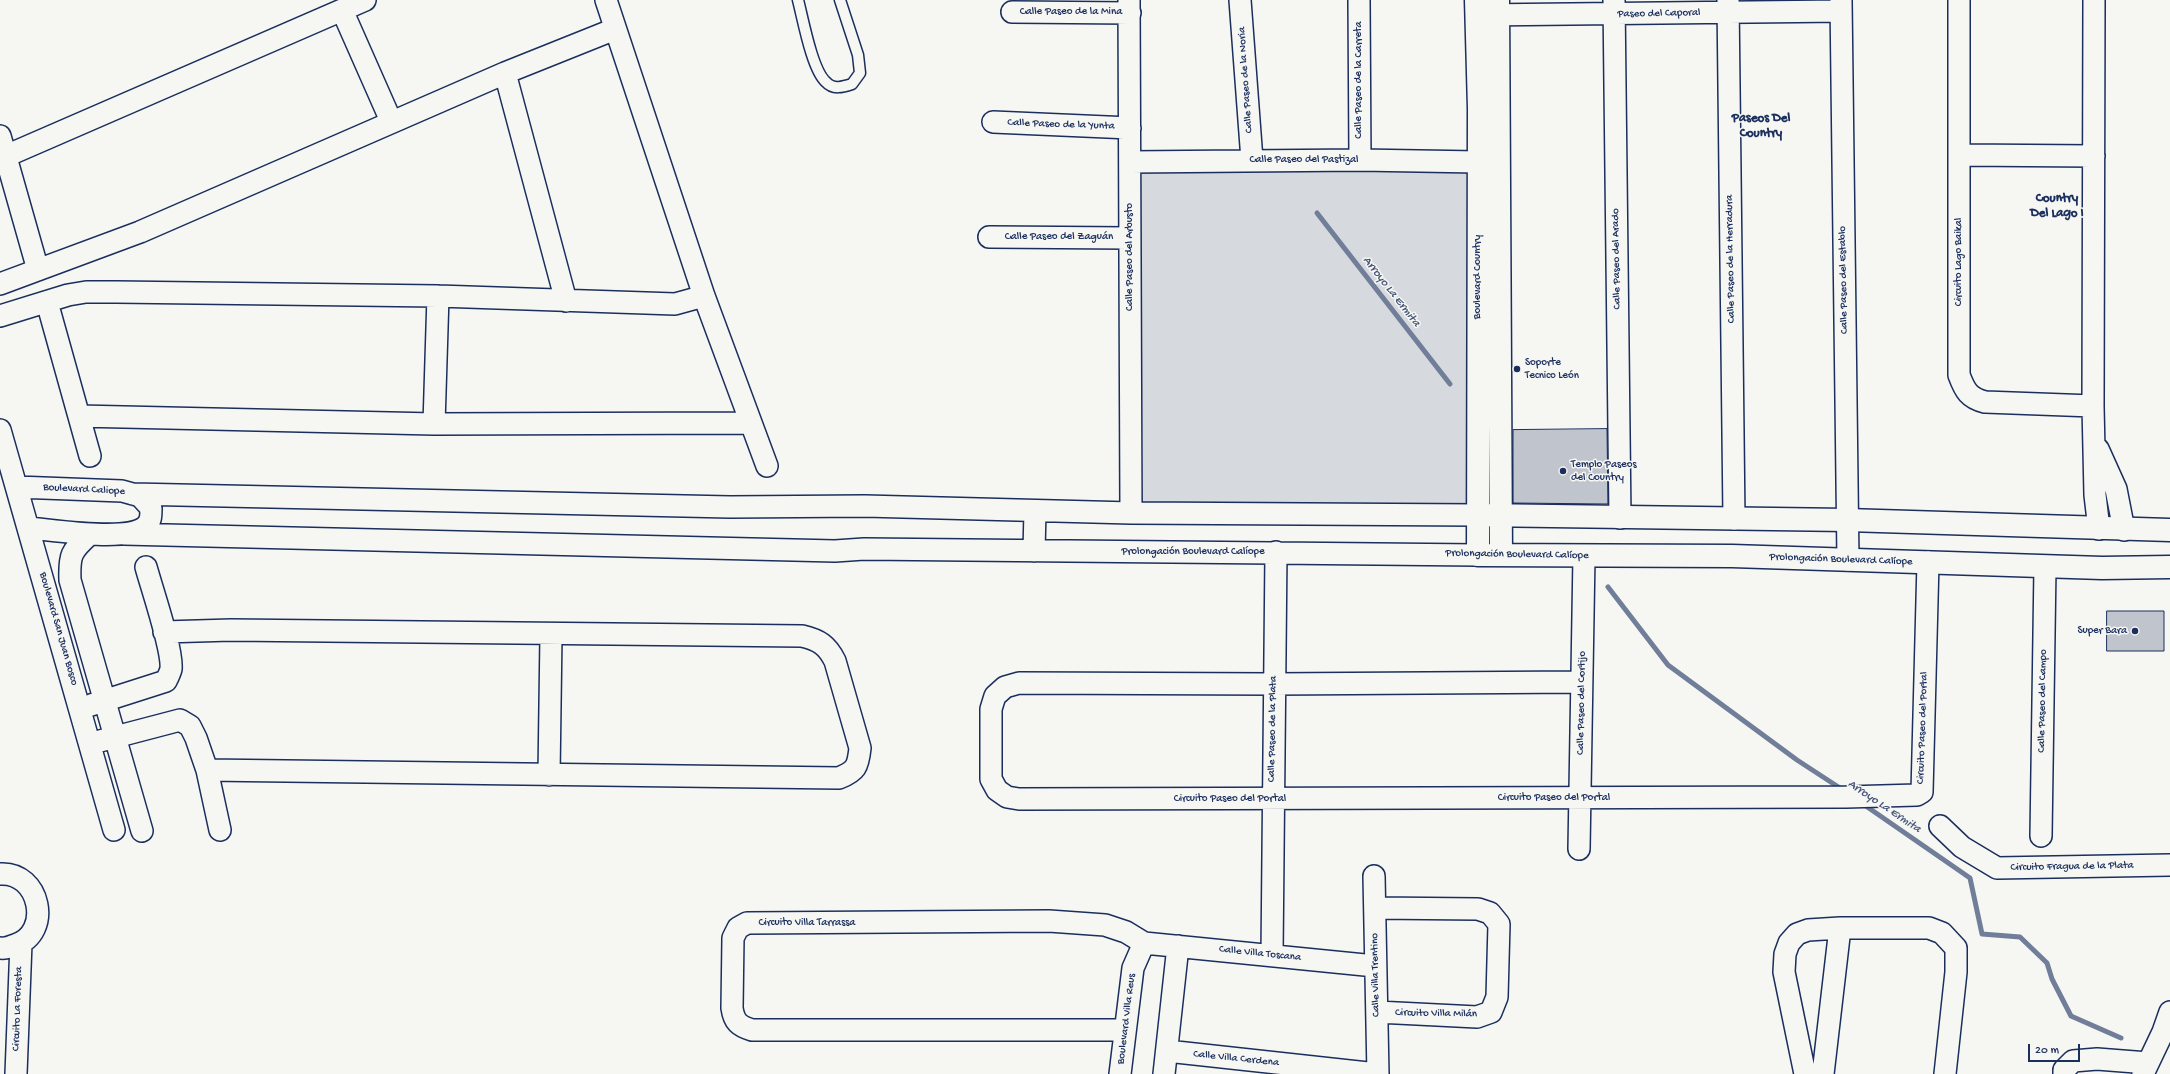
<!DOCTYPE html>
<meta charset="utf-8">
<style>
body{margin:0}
#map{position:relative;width:2170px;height:1074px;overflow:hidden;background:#f6f6f2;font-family:"Gochi Hand",sans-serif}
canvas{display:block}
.scale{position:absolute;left:2028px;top:1044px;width:52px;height:18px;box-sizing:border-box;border:2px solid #1b2f5e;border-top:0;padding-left:5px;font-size:12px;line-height:14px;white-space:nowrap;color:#1b2f5e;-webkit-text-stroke:3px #f6f6f2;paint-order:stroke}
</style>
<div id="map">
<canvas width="2170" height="1074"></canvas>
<div class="scale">20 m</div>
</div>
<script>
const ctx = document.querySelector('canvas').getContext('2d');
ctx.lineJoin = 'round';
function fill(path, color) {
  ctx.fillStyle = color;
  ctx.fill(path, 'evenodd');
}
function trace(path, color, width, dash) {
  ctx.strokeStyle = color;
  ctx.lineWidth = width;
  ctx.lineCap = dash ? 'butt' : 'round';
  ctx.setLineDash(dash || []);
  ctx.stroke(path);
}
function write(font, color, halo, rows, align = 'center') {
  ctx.font = font + ' "Gochi Hand",sans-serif';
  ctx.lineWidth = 3;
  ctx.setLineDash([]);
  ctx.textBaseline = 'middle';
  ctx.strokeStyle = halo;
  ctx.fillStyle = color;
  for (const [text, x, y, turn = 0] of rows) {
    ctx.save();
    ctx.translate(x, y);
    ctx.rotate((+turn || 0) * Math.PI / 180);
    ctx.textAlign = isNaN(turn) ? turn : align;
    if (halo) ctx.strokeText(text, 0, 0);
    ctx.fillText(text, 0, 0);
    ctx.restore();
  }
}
fill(new Path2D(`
 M1473,170L1472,508L1143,506L1140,171Z`), '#d6d9dd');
trace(new Path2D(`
 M1317,213L1450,384
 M1608,587L1668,665L1797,760L1843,790
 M1863,804L1970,878L1982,934L2020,937L2047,963L2052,979L2071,1016L2121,1038`), '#717e99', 5);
const building = new Path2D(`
 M1607,429L1608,504L1513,503V430Z
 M2107,611H2164V651H2107Z`);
fill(building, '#c0c4cd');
trace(building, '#1b2f5e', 1);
const service = new Path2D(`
 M798,0C803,19 812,70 826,82C833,90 843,87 852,84L860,73L858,55L840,0`);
const minor = new Path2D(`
 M606,0L704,296L767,466
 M1129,0L1131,513
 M1240,0L1252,160
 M1359,0L1360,160
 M1614,0L1620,518
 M1728,0L1734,519
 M1841,0L1848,560
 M1959,0V375C1965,391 1969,398 1985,402L2093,406
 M2094,0L2093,406L2095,495L2099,529
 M342,10L391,121
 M1012,12L1130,13
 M1481,15L1841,11
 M505,73L566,301
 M993,122L1130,128
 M0,136L38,270
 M1960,155L2094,156
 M6,156L365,0
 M1130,162L1360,160L1478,162
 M989,237L1129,238
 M0,284L140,232L505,73L615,29
 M47,302L90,456
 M0,316L68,295L86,292H116L438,296L675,304L704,296
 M79,416L434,424L750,423
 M434,424L438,296
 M0,430L114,830
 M2098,449L2116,489L2124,530
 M17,487L122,491L140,496L151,508C151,516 151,522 145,527C126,542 54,530 29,528
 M133,494L730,507L865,506L1131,513L1478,515
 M90,534C71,551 69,555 70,580L142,831
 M124,534L835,551L864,549L1478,555
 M1034,551L1035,511
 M164,632L231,630L802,636C819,640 827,645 835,661L860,748C858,767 856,771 839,778L207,770
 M1581,682L1274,684L1019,683L1005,687L995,696L991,709V779L997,790L1007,797L1019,799L1846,797L1917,795L1922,792L1928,562
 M91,705L166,681C168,677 170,673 171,669C173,650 152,589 146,567
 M100,741L180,720L190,726L196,738L207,770L220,830
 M549,775L551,635
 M1940,826L1962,847L1997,868L2170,865
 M2041,836L2045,567
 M1579,849L1584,556
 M0,874C40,871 53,933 15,945C10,947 5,949 0,948
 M1374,876L1378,1074
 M1375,908L1478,909L1490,913L1499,924L1497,997L1491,1012L1477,1017L1377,1012
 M1272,955L1276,552
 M1125,1030H752C739,1026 734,1022 732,1008L733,938L738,928L747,923L1049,921L1105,925L1126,932L1144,943L1375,966
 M1167,1051L1377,1074
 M16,1074L21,943
 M1120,1074L1133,968L1144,943
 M1164,1074L1178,946
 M1805,1074L1784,972L1785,954L1789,943L1797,934L1808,930L1840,928H1929L1942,933L1956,948V972L1945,1074
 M1823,1074L1840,928
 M2064,1074V1070L2073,1061L2097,1059L2148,1063
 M2143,1074L2163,1032L2170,1012`);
const tertiary = new Path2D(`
 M1476,0L1479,109L1478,555L1732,556L2102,568L2170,567
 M1498,0L1501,555
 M1478,515L1847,520L2170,530`);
trace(service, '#1b2f5e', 13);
trace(minor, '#1b2f5e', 24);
trace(tertiary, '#1b2f5e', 25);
trace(service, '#f6f6f2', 10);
trace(minor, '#f6f6f2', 21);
trace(tertiary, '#f6f6f2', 22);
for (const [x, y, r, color] of [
 [1517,369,4,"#1b2f5e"],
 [1563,471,4,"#1b2f5e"],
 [2135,631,4,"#1b2f5e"]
]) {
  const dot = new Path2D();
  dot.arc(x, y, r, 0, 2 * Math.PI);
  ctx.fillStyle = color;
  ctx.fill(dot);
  trace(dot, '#f6f6f2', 1.5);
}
write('11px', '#1b2f5e', '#f6f6f2', [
 ["Calle Paseo de la Mina",1071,12],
 ["Paseo del Caporal",1659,14,-1],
 ["Calle Paseo de la Noria",1246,80,-94],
 ["Calle Paseo de la Carreta",1359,80,-90],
 ["Calle Paseo de la Yunta",1061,125,2],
 ["Calle Paseo del Pastizal",1304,160],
 ["Calle Paseo del Zaguán",1059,237],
 ["Calle Paseo del Arbusto",1130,257,-90],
 ["Calle Paseo del Arado",1617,259,-91],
 ["Calle Paseo de la Herradura",1731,259,-91],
 ["Circuito Lago Baikal",1959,262,-90],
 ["Boulevard Country",1478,277,-90],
 ["Calle Paseo del Establo",1844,280,-91],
 ["Boulevard Caliope",84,490,3],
 ["Prolongación Boulevard Calíope",1193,552],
 ["Prolongación Boulevard Calíope",1517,555,1],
 ["Prolongación Boulevard Calíope",1841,560,2],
 ["Boulevard San Juan Bosco",58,629,74],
 ["Calle Paseo del Campo",2043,701,-89],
 ["Calle Paseo del Cortijo",1582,703,-89],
 ["Circuito Paseo del Portal",1923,728,-88],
 ["Calle Paseo de la Plata",1273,729,-89],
 ["Circuito Paseo del Portal",1554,798],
 ["Circuito Paseo del Portal",1230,799],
 ["Circuito Fragua de la Plata",2072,867,-1],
 ["Circuito Villa Tarrassa",807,923],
 ["Calle Villa Toscana",1260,954,6],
 ["Calle Villa Trentino",1376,975,-91],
 ["Circuito La Foresta",18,1009,-88],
 ["Circuito Villa Milán",1436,1014,1],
 ["Boulevard Villa Reus",1127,1019,-83],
 ["Calle Villa Cerdena",1236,1059,6]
]);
write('11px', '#1b2f5e', '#f6f6f2', [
 ["Soporte",1525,363],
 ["Tecnico León",1525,376],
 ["Templo Paseos",1571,465],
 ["del Country",1571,478],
 ["Super Bara",2127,631,"right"]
], 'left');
write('italic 12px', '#46567b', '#f6f6f2', [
 ["Arroyo La Ermita",1391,292,52],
 ["Arroyo La Ermita",1884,807,34]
]);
write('bold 13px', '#1b2f5e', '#f6f6f2', [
 ["Paseos Del",1761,119],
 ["Country",1761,134],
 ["Country",2057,199],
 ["Del Lago I",2057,214]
]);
</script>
